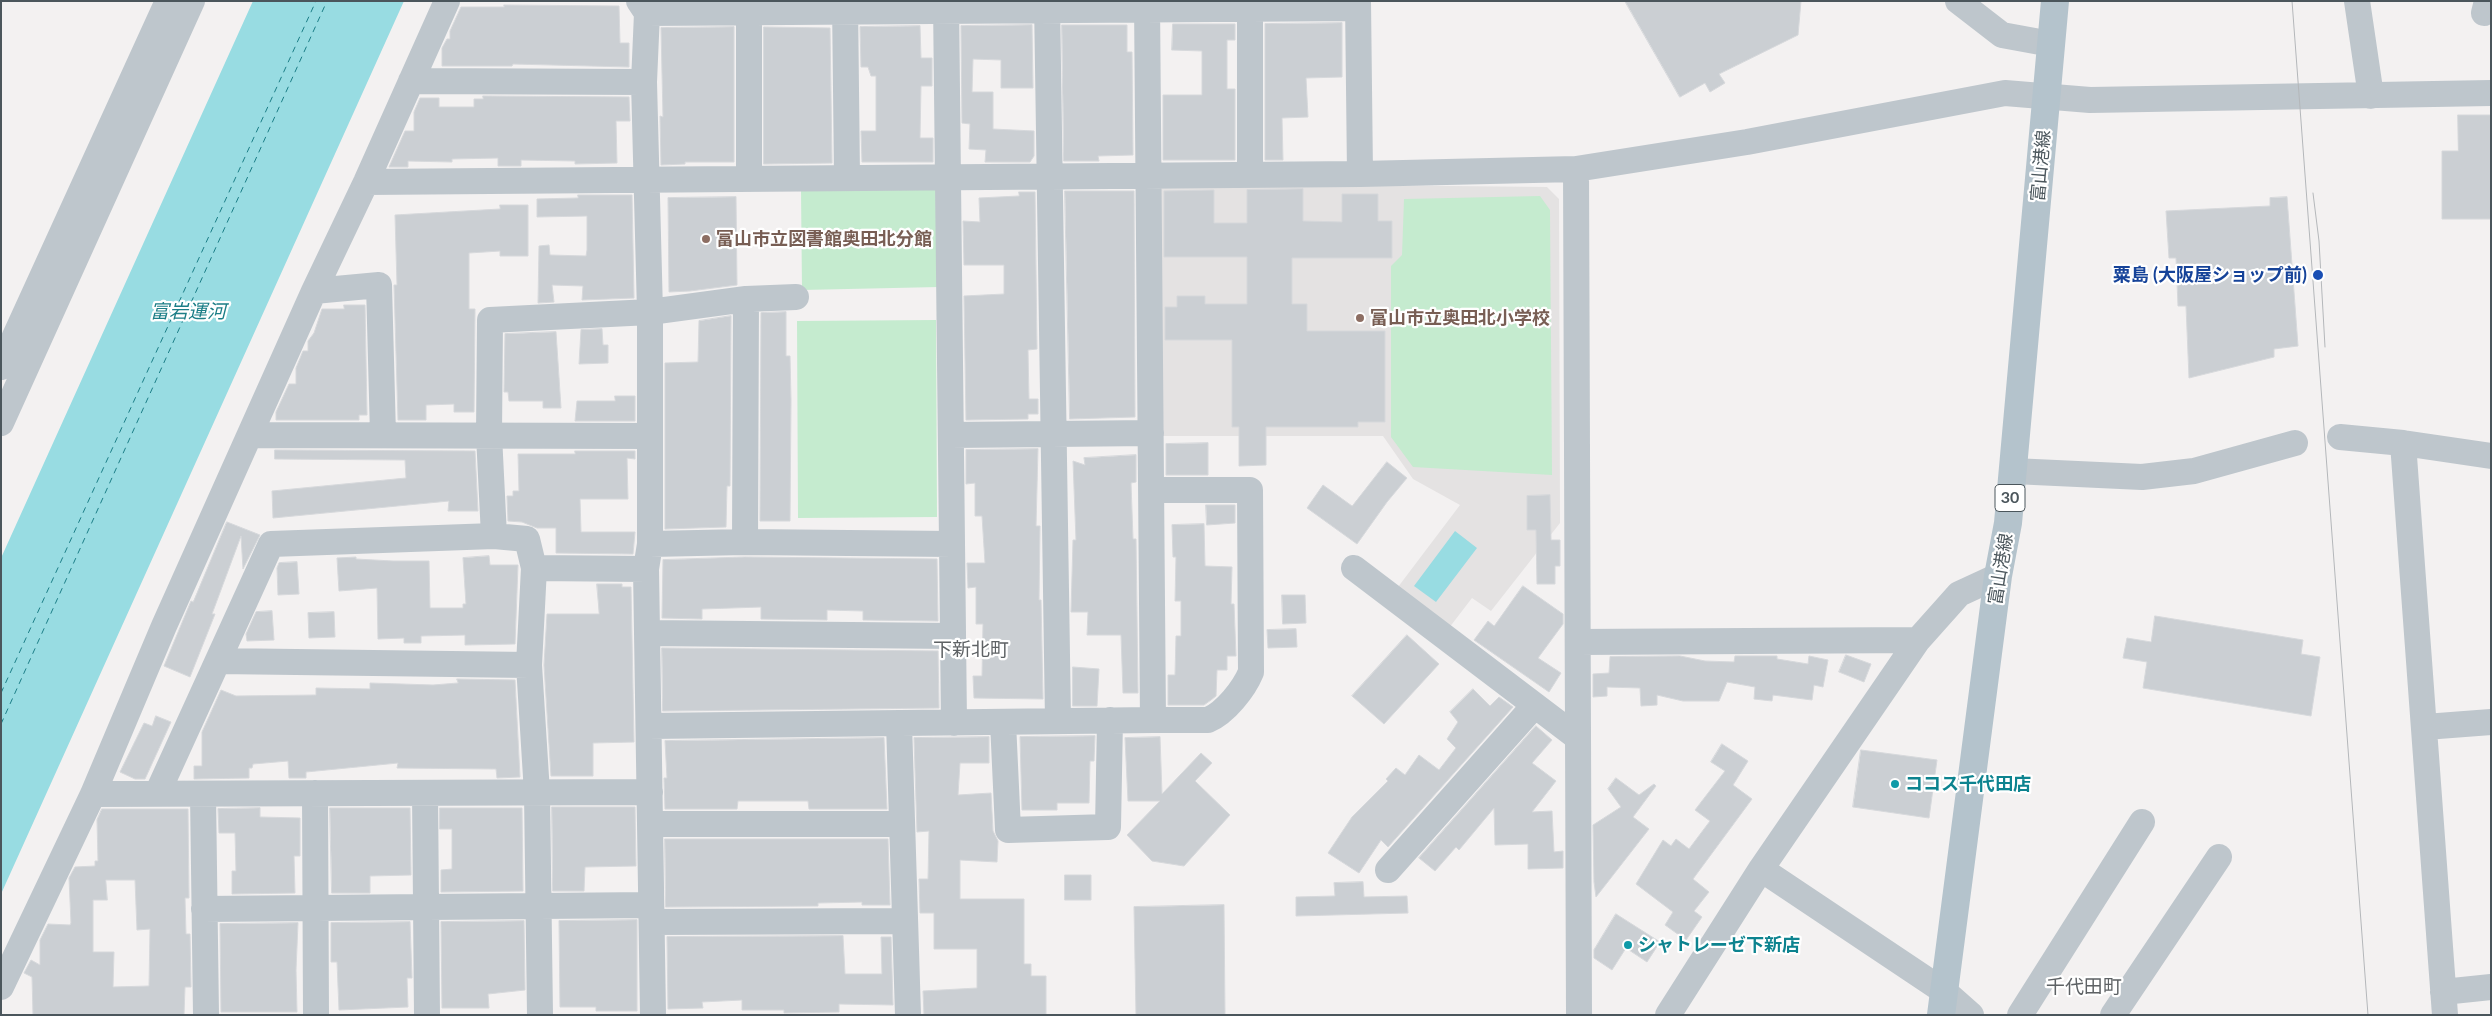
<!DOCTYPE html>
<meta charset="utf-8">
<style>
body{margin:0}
#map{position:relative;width:2492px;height:1016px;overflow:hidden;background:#f3f1f1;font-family:Lato,sans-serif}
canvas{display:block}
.frame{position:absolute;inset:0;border:2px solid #4b565c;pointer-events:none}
</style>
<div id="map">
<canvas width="2492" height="1016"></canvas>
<div class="frame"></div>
</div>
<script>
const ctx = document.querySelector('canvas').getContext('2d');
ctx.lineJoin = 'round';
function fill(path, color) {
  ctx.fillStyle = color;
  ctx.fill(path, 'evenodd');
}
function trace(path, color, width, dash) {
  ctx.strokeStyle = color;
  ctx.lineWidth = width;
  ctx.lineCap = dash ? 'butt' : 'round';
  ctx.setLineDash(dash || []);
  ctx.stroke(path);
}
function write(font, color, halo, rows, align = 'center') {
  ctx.font = font + ' Lato,"Noto Sans JP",sans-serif';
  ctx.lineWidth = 4.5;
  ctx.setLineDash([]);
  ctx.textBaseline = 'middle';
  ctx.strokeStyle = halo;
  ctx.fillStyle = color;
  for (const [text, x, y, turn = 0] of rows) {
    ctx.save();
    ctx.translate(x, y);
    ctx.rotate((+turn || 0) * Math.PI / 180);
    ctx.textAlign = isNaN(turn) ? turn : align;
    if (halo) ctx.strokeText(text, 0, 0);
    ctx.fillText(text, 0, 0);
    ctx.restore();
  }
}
fill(new Path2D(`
 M1167,183L1547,187L1559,199L1560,523L1491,611L1472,598L1449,628L1398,587L1460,505L1413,479L1383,436H1161L1159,189Z`), '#e4e2e2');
fill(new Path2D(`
 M936,186L939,287L802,290L801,190Z
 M1540,196L1550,210L1552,475L1413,467L1391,437V266L1402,255L1404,199Z
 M936,320L937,517L798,518L797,321Z`), '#c5ebcf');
fill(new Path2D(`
 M253,1H404L1,894V558Z
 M1455,531L1477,548L1436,602L1414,586Z`), '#98dce2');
trace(new Path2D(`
 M1,693L316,1
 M1,724L327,1`), '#1c7e87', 1, [6, 5]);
const building = new Path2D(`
 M1625,1H1801L1798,35L1719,74L1725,83L1710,92L1705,83L1680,97Z
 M504,5L619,6L620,43H629V67L513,64L512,66H442V48L447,39H450V31L461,7H504Z
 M1342,23V77L1306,78L1308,117L1282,118L1283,160H1265V24Z
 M1173,24H1235V40H1227V89H1235V160H1163V95H1202V51L1172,50Z
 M1032,25L1033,88H1001V60L973,59L972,92H993V129L1034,131V156L1030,162H985L986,150L969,149L970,124L962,123L961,26Z
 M1062,25H1127V52H1132L1133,155L1098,156L1099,161H1064Z
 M920,26L921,58H932V86H921L920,138H933V162H862L861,131H876V76H871L868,67H861L860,27Z
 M734,27V162H685V164L661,165L660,116L663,117L661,28Z
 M764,27L830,28L832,163L764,164Z
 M483,96L629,97L630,121H616L617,163L575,164V161L521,160V166H498V158L452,159V162L408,161V167H389L405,131H414V112L420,98H439V107H474V99H483Z
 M2458,115H2491V219H2442V151H2458Z
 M1303,189V221L1342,222V194H1378V221H1392V258H1292V304H1307V331H1385V422H1358V427H1266V465L1239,466V427H1232V340H1165V307H1177V296H1205V304H1247V257H1164V191L1214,190V223H1247V190Z
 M1065,191H1134L1135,417L1070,419Z
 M1019,192H1035L1037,349L1028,350L1029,399H1038V414H1028V419L966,420L964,296L1004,294V265H964L963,221L980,222L979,198L1019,196Z
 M578,195H632L634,298L582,300L583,286L552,285L554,302L538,303L539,246L549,245L550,255L586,256L587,250V216L537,217V199L578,198Z
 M736,197L737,285L690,291L669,292L668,198Z
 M2287,197L2298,346L2274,349V357L2189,378L2186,306H2178L2176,258H2169L2166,211L2270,206V198Z
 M500,205H528V256H500V251L469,253V309H475L474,412H454V404L426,405V420H398L394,285H397L395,215L500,209Z
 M344,305H365L367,415H359V420H276V412L289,384H296V368L303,351H308V341L314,333L322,309H344Z
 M786,312V356H790L791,400L790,521H760L761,313Z
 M731,316L730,486H727L726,527L665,529V363L698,362L699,321Z
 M602,329L603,345H608V363L579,364L581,330Z
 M556,332L561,408H543V401H509L508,392H504L505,334Z
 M615,396H635V421H575L577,401H615Z
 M1208,443V475H1166V444Z
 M1038,449L1036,526H1040L1039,600H1041L1043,699L974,698L973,676H982L983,624H976V587L968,588L967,563H985L982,516H975V483L966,484V450Z
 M275,450L475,451L478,511H448L449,501L273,518L272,491L406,478L405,460L275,459Z
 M575,451H635V459L627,458L628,499H580L581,532H635L633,554L556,553V528H537L522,522L508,521L507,496H513V491H519L518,454H575Z
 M1136,455V482L1131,483L1133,539H1136L1138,693H1123L1121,635H1087L1088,612H1071L1073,540H1076L1073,461L1085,465L1084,458Z
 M1387,462L1407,478L1387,502L1357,544L1307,508L1323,485L1352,506Z
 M1550,495L1551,540H1560V566H1555V584H1537L1536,530H1527V496Z
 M1206,505H1235V523L1207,525Z
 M227,522L260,535L243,569L241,536L212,614H215L190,677L164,666L191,601L193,602Z
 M1204,524L1205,566L1232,567L1231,604H1234L1236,656H1227V670H1217L1216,696L1211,700L1204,705H1168V675H1175L1176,636H1181V601H1175L1176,557H1173L1172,525Z
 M489,556L490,565H518L515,644L465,645V635L421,636V643H404V638L378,639L377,588L339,591L337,558L356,557V559L393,561H429L430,608H463V604H466L463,558Z
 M745,557L937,559L938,621L863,620V611L827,610V620L761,619V607L702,609V619L662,618L663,560Z
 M297,562L299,594L278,595L277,568L279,563Z
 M597,584H622V587H631L634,742L593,743V776H551L544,665L547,614H599Z
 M1523,586L1563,614V624L1538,658L1561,673L1549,692L1474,640L1488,621L1494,626Z
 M1282,595H1305L1306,623L1283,624Z
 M272,611L274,640L247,641L246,634L256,612Z
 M334,612L335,637L309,638L308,613Z
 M2155,616L2303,640L2301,654L2320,657L2311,716L2143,688L2147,662L2123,658L2127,638L2151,642Z
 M1296,629L1297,647L1268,648L1267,630Z
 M1407,635L1439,664L1384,724L1352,696Z
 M662,648L938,651L939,708L663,711Z
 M1846,655L1871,664L1864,682L1839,672Z
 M1680,656L1705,661L1734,662L1735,656H1777V659L1808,664L1809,656L1828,660L1823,687L1814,685L1812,700L1773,695L1772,701L1754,699L1755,687L1727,682L1719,701H1683L1657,695V705L1641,706L1640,688L1607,687V696L1593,697V674L1609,673L1610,657Z
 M1073,667L1099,669L1097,706H1073Z
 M457,679L515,680L520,777L497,778L496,769L397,768L398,763L306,772V778H289L288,761L253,764L252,768H249V778L194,779V766H202V732L221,690L236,696L316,695V688L370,689V683L433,685L458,683Z
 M1473,689L1490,706L1499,697L1513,707L1388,847L1381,840L1359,873L1328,853L1352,817L1388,781L1386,779L1396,768L1405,775L1419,755L1439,770L1456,748L1447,739L1458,722L1450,712Z
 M156,716L171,722L145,779H135L120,772L144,723L152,726Z
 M1536,726L1552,740L1532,763L1556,781L1532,812L1552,811L1554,852L1563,851V868L1528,869V844L1495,845L1494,808L1459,850L1456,847L1435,871L1419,858Z
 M1095,736L1094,761H1090L1089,803H1057V810H1022L1020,737Z
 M989,737V763H960L958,795L991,793L993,831L998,841L997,862L960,860V899H1024V964H1031V976H1046V1015H924L923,991L977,988V949H934V913H920L919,879H928L929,831L917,832L914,738Z
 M1160,737L1162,794L1201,753L1212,763L1195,781L1230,815L1184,866L1152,861L1127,835L1160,801H1128L1125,738Z
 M884,738L887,809H809L808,801H738L737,809H665L664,778H667L665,741Z
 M1722,744L1748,761L1733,785L1752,799L1693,879L1709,892L1694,911L1702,917L1686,940L1665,925L1673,912L1636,884L1663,840L1671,846L1676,839L1689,849L1710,821L1695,810L1725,771L1711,762Z
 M1861,750L1937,760L1929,818L1853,807Z
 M1616,778L1639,795L1654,784L1656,786L1633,817L1649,829L1596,897L1594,882L1593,825L1621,807L1608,789Z
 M552,807H635L636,866L585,867L584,891H553Z
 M260,808V817L300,818V856H294L295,893L232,894V871H236L235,833H219L218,809Z
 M330,808H410L411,875L370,876V893H332Z
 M440,808H522L523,891L441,892V870L452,869V829H440Z
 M102,809H188L189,898H185L186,934H190L191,987H185L184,1015H33L32,977L24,973L31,960L40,965V940L48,924L70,925L71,923L69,878L75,867L95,866V861H98L97,820ZM106,880H135L137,930L150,929L149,986L113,987L114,952H93V900H107Z
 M665,839H888L890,905H862V902L818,903V906L666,907Z
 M1065,875H1091V900H1065Z
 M1363,882L1364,897L1407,896L1408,913L1296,916V897L1335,896L1334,883Z
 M1224,905L1225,1015H1136L1134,907Z
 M1616,914L1660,942L1647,962L1626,948L1612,970L1594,958V950Z
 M637,920V1011H596V1007H560L559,921Z
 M524,921L525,990L488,994L489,1008H442L441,922Z
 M410,922L412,978H407L408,1007L339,1010L337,962H331V923Z
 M298,923L296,970L297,1012H221L220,924Z
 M843,936L845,974H882L881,937H891L893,1005L839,1004V1012L784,1013V1010H742V1000L702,1002L703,1008L668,1009L667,937Z`);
fill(building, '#cbcfd3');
trace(building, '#d6d8db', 1);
trace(new Path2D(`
 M639,1L647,13L644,82L650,312V544L646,569L653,1015
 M845,1L847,177
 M946,1L954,723
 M1047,1L1058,721
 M1250,1V175
 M1358,1L1360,174
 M1958,1L2002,35L2051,44
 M2357,1L2371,96
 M647,13L1358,8
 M2484,13L2487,1
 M411,81L644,82
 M1576,169L1579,1015
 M749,179V12
 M366,182L1360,174L1576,169L1747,142L2005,93L2090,100L2491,93
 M314,291L379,285L383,435
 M1,367L168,1
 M1,423L192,1
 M250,435L650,436
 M951,435L1151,433
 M2340,437L2403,443
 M2013,471L2142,477L2194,471L2295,443
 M1152,490H1250L1251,672C1244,689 1225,713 1208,720H1153
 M494,536L489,435L490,320L650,312L746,299L796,297
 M745,542L746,299
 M650,544L745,542L952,544
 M534,568L646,569
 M1354,568L1578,738
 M647,633L953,636
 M1578,642L1918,640
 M218,661L529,665
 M1003,722L1008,830L1108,827L1110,720
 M899,723L908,1015
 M649,726L1153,720L1147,1
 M2425,727L2491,722
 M315,793L316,1015
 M425,793L427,1015
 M93,794L650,792
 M157,794L271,544L494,536L527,539L534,568L529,665L537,793L540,1015
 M203,794L206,1015
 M650,824H902
 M1761,869L1945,992L1971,1015
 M1388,870L1534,706
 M204,909L651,905
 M652,922L905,921
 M1,987L93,794L164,626L314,291L366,182L447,1
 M2443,992L2491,987
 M1668,1015L1761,869L1918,640L1959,594L1998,576
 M2020,1015L2142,822
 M2113,1015L2219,857
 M2445,1015L2403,443L2491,456`), '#bec6cc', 26);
trace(new Path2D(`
 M1941,1015L1998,576L2008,523L2055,1`), '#b4c3cc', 28);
trace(new Path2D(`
 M2292,1L2368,1015
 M2313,193L2319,241L2325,347`), '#b4b7ba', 1);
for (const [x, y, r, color] of [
 [706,239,5,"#8d6e63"],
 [2318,275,6,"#1a4fb4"],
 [1360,318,5,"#8d6e63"],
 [1895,784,5,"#0f9aa8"],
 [1628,945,5,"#0f9aa8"]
]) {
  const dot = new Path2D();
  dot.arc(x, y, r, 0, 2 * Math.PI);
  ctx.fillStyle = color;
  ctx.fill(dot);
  trace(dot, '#fff', 2);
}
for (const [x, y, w] of [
 [2010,498,30]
]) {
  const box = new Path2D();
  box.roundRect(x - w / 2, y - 13.5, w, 27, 4);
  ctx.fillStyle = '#fff';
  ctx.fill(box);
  trace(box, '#4b565c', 1);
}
write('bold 16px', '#4b565c', null, [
 ["30",2010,498]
]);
write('18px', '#4b565c', '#fff', [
 ["富山港線",2041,166,-85],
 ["富山港線",2001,569,-81]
]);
write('bold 18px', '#785e54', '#fff', [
 ["富山市立図書館奥田北分館",716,239],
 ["富山市立奥田北小学校",1370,318]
], 'left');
write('bold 18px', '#164399', '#fff', [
 ["粟島 (大阪屋ショップ前)",2307,275]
], 'right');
write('bold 18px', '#0d838f', '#fff', [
 ["ココス千代田店",1905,784],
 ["シャトレーゼ下新店",1638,945]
], 'left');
write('italic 19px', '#1c7e87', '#fff', [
 ["富岩運河",188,312]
]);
write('19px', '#5e6265', '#fff', [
 ["下新北町",971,650],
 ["千代田町",2084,987]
]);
</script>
